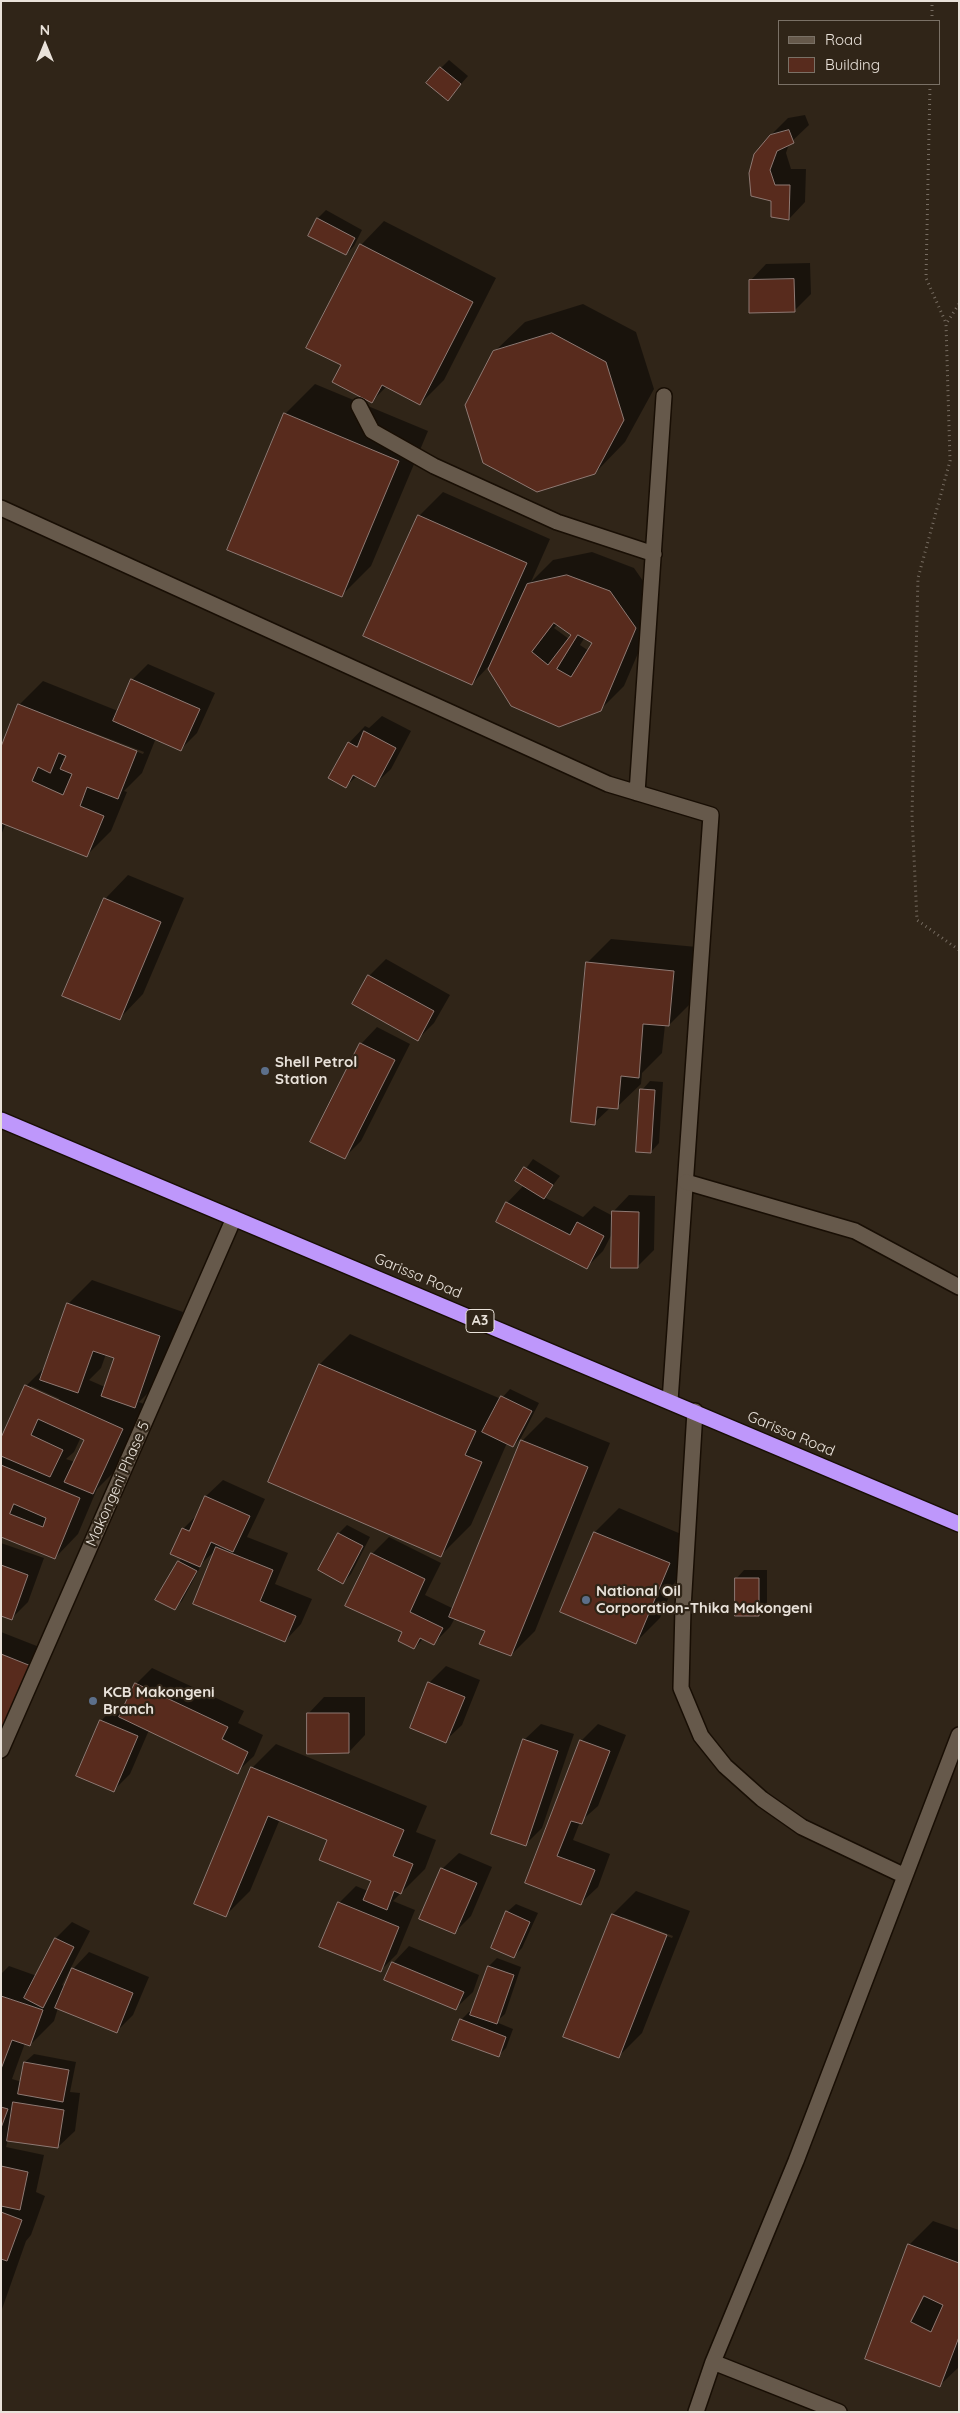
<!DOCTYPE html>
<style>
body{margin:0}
#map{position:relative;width:960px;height:2413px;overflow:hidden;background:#302518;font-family:Quicksand,sans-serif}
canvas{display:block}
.frame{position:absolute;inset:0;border:2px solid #e9e2da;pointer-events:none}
.legend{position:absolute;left:778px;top:20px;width:162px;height:65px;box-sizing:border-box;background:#302518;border:1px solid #7a7166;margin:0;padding:6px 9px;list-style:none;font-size:15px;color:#e9e2da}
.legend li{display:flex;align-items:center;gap:10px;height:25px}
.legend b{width:25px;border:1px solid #7a7166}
.north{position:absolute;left:20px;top:20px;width:50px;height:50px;-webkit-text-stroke:4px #302518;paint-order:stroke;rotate:0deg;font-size:14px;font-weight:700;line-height:20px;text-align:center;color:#e9e2da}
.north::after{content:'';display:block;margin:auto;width:18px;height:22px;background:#e9e2da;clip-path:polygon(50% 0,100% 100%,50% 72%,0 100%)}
</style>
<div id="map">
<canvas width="960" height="2413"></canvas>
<div class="frame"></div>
<ul class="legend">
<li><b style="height:6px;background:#66594b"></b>Road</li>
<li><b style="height:14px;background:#582b1d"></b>Building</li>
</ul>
<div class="north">N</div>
</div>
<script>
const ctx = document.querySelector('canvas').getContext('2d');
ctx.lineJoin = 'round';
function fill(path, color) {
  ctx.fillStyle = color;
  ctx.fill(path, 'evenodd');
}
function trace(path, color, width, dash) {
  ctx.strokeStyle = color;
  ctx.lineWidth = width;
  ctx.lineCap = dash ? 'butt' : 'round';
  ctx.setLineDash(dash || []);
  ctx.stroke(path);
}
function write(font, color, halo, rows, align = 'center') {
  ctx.font = font + ' Quicksand,sans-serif';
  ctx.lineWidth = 4.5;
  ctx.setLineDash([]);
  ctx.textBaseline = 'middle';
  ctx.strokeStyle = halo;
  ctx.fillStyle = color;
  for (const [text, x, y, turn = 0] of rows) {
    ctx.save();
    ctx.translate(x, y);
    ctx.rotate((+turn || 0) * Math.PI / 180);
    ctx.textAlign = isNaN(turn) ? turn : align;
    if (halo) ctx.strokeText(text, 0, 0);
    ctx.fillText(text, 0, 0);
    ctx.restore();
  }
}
fill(new Path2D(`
 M449,60L468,76L448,99L441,68Z
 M805,115L809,125L789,144L786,153L791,169H806L805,202L789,219L772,216L773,200L752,195L771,135L788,118Z
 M326,210L362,230L354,246L346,254L310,235L318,218Z
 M384,221L496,278L444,380L420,404L387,386L372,401L343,365L361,245Z
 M810,263L811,294L794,311L750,281L766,264Z
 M583,304L636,332L654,389L625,442L595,473L494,352L525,322Z
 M315,384L428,431L371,566L341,596L285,414Z
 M443,492L550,539L531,582L553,560L592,552L634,568L659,604L624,686L600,710L511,705L488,667L472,684L419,516ZM558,624L572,635L569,639L554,628ZM585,637L594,643L589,651L580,645Z
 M148,664L215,693L197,733L181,749L156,738L142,773L124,791L127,792L111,831L87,855L6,823L1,835V750L19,705L43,681L118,711L132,680ZM89,731L144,752L143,754L89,733ZM68,753L65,761L62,760Z
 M382,716L411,731L391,769L374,785L357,776L346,786L349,743L365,726L369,728Z
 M128,875L184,898L143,994L120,1018L105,899Z
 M611,939L697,947L693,1001L669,1025H665L662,1053L642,1073L641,1084L617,1107H611L594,1123L587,963Z
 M386,959L450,995L434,1023L418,1039L369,976Z
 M377,1027L410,1044L361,1141L345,1157L361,1044Z
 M650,1081L663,1082L659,1143L651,1152L642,1090Z
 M533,1159L560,1176L544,1197L583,1217L594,1206L613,1216V1212L629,1195L655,1196L654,1250L637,1267L613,1232L603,1251L587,1267L507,1203L524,1185L517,1181Z
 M92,1280L183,1312L158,1383L139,1402L146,1405L117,1469L97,1489L78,1534L55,1558L1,1535V1441L26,1386L46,1366L68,1304ZM106,1354L115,1358L105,1387L89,1380L101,1368ZM31,1386L60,1399L58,1401L30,1389ZM81,1437L85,1439L75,1462L66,1459L74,1452Z
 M350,1334L501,1399L510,1389L539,1403L521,1438L513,1446L507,1443L471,1525L441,1555L269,1481L320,1364Z
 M546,1417L610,1443L535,1631L511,1655L486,1630L455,1618L450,1627L434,1643L423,1639L414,1648L403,1632L372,1554L389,1537L441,1563L425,1595L454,1609L522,1441Z
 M223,1480L265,1499L247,1537L288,1553L275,1584L312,1599L301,1624L285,1641L217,1549L203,1562L182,1601L174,1609L179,1562L182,1558L183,1529L199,1513L206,1496Z
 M619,1508L693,1539L660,1618L636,1642L562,1611L595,1532Z
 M347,1525L370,1537L351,1574L343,1583L319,1570L339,1533Z
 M1,1543L44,1558L28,1602L12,1618L1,1615Z
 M744,1570H767V1607L759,1615L736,1579Z
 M1,1632L47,1650L1,1738Z
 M446,1666L480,1680L462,1725L445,1741L429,1683Z
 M152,1668L244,1711L238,1723L263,1735L254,1756L237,1772L149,1730L130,1774L114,1790L101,1721L117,1704L125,1708L136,1684Z
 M324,1697H365V1735L349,1752L308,1714Z
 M541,1724L574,1734L542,1828L526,1844L524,1740Z
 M598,1724L626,1735L598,1806L580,1822L573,1840L610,1854L598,1887L581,1903L527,1883L581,1741Z
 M276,1744L427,1806L416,1832L436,1840L425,1869L393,1901L415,1910L397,1954L380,1971L339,1903L356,1886L368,1891L373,1881L329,1840L280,1819L250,1891L226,1915L252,1768Z
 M459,1853L492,1867L471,1916L454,1933L442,1869Z
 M636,1891L690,1911L642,2033L618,2057L613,1914ZM623,1917L673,1936L672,1938L623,1920Z
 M516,1904L538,1913L522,1948L514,1956L507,1912Z
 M72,1922L90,1931L62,1985L66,1987L73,1969L89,1952L149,1977L133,2015L116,2032L58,2008L54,2021L30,2045L25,2043L12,2079L22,2082L25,2062L34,2054L76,2062L70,2092L80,2093L75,2131L58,2147L8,2140L6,2147L44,2155L36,2192L45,2196L31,2235L26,2241L1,2312V1974L9,1966L37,1976L56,1938Z
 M409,1946L479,1975L473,1992L456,2008L393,1963Z
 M497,1958L521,1967L505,2014L496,2022L513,2029L506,2048L498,2056L461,2020L469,2012L472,2013L489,1966Z
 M933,2221L959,2230V2367L940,2385L867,2359L909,2245Z`), '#0007');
const building = new Path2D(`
 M440,67L461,84L448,101L426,83Z
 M789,130L794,143L777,151L770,170L775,185H790L789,220L771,217V201L751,196L749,173L754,154L770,135Z
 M317,218L355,238L346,255L308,236Z
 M360,244L473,302L420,405L382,385L372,403L332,382L341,365L306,348Z
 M794,279L795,312L749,313V280Z
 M552,333L606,362L624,420L595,474L537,492L483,463L465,405L493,351Z
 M284,413L399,461L342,597L227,550Z
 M418,515L527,563L472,685L363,636Z
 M567,575L610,591L636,628L601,711L559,727L511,706L488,669L527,584ZM554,623L571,635L548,665L532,652ZM578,635L592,643L571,677L557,669Z
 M131,679L200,709L181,751L113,721Z
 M18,704L137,751L118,799L87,787L80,806L104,816L87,857L1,823V747ZM59,753L66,756L60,769L72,774L63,795L32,781L38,767L50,773Z
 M364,731L396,748L375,787L353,775L346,788L328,778L348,742L357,747Z
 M104,898L161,922L120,1020L62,996Z
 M586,962L674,971L669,1026L643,1024L639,1078L621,1076L618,1109L597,1107L595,1125L571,1122Z
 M368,975L434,1011L418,1041L352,1004Z
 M360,1043L395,1060L345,1159L310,1142Z
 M640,1089L655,1090L651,1153L636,1152Z
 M524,1167L553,1185L544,1199L515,1181Z
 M506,1202L570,1235L577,1222L604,1236L587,1269L496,1222Z
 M612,1211L639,1212L638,1268H611Z
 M67,1303L160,1336L135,1408L101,1396L114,1358L93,1351L78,1393L40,1380Z
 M319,1364L476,1431L465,1455L482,1462L441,1557L268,1482Z
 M25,1385L123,1429L93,1494L64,1482L84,1440L38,1419L31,1435L63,1450L50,1477L1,1456V1438Z
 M501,1396L532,1411L513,1447L482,1432Z
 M521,1440L588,1467L511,1656L479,1644L485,1631L449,1617Z
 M1,1465L80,1498L55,1559L1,1537ZM14,1504L46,1518L43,1527L10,1514Z
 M205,1496L250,1516L233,1552L211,1542L200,1567L170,1554L182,1528L189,1531Z
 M594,1532L670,1563L636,1644L560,1612Z
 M338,1533L363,1546L343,1584L318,1570Z
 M216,1547L273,1570L260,1601L296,1616L285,1642L193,1604Z
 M371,1553L425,1579L410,1612L443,1628L434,1645L420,1638L414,1649L398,1641L402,1632L345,1606Z
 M178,1561L197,1571L175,1610L155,1600Z
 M1,1565L28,1575L12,1620L1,1616Z
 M735,1578H759V1616H735Z
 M1,1654L31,1666L6,1729L1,1727Z
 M428,1682L465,1697L446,1743L410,1728Z
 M135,1683L228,1727L222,1739L248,1752L238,1774L119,1717Z
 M307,1713H349V1753L307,1754Z
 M100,1720L138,1736L114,1792L76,1776Z
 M523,1739L558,1751L526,1846L491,1834Z
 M580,1740L610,1751L582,1824L571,1821L557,1856L595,1870L581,1905L525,1883Z
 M251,1767L404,1830L393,1856L413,1864L401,1894L394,1891L387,1910L363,1900L371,1881L319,1860L327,1840L268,1816L226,1917L194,1904Z
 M441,1868L477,1883L455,1934L419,1919Z
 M338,1902L399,1927L381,1972L319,1947Z
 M506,1911L530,1922L514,1958L491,1948Z
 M612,1914L667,1935L619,2058L563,2037Z
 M55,1938L74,1947L43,2008L24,1998Z
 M392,1962L464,1992L456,2010L384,1980Z
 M488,1966L514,1975L497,2024L470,2015Z
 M72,1968L133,1993L117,2033L55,2008Z
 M1,1996L43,2010L30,2046L12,2040L1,2069Z
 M460,2019L506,2037L499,2057L452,2040Z
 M24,2062L69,2070L63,2102L18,2094Z
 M13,2102L64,2110L58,2148L7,2141Z
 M1,2107L8,2109L1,2128Z
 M1,2166L28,2172L20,2210L1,2206Z
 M1,2212L22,2220L7,2261L1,2259Z
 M908,2244L959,2263V2337L940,2387L865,2359ZM924,2296L943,2305L931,2332L911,2322Z`);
fill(building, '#582b1d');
trace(building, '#8e7973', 1);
const lane = new Path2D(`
 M359,406L372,431L434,466L557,522L654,554
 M1,508L608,784L711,815L670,1401
 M637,793L664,396`);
const street = new Path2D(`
 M686,1182L855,1231L959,1287
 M695,1411L683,1608L681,1688L701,1736L725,1766L762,1799L802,1827L905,1876
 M1,1750L234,1218
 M713,2362L839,2412
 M696,2412L713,2362L796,2161L959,1735`);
const highway = new Path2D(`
 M1,1120L959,1524`);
trace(lane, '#180e04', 18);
trace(street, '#180e04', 18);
trace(highway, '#180e04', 18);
trace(new Path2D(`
 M932,21V1
 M930,84L926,278L946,323
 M959,304L946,324L950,461L918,578L912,815L917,920L959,950`), '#766c61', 3, [1, 4]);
trace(lane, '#66594b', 15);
trace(street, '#66594b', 15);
trace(highway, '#be97fb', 15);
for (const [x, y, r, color] of [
 [265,1071,5,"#5c6f8a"],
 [586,1600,5,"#5c6f8a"],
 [93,1701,5,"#5c6f8a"]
]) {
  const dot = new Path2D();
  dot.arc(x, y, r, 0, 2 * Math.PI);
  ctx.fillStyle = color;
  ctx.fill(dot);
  trace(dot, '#302518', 2);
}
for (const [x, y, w] of [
 [480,1321,28]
]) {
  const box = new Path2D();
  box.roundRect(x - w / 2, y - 11.5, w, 23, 4);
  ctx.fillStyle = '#302518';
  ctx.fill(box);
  trace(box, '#e9e2da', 1);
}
write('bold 14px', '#e9e2da', null, [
 ["A3",480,1321]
]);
write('bold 15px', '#e9e2da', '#302518', [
 ["Shell Petrol",275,1062],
 ["Station",275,1079],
 ["National Oil",596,1591],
 ["Corporation-Thika Makongeni",596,1608],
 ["KCB Makongeni",103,1692],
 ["Branch",103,1709]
], 'left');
write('15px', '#e9e2da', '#302518', [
 ["Garissa Road",418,1276,23],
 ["Garissa Road",791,1434,23],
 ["Makongeni Phase 5",118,1484,-66]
]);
</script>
